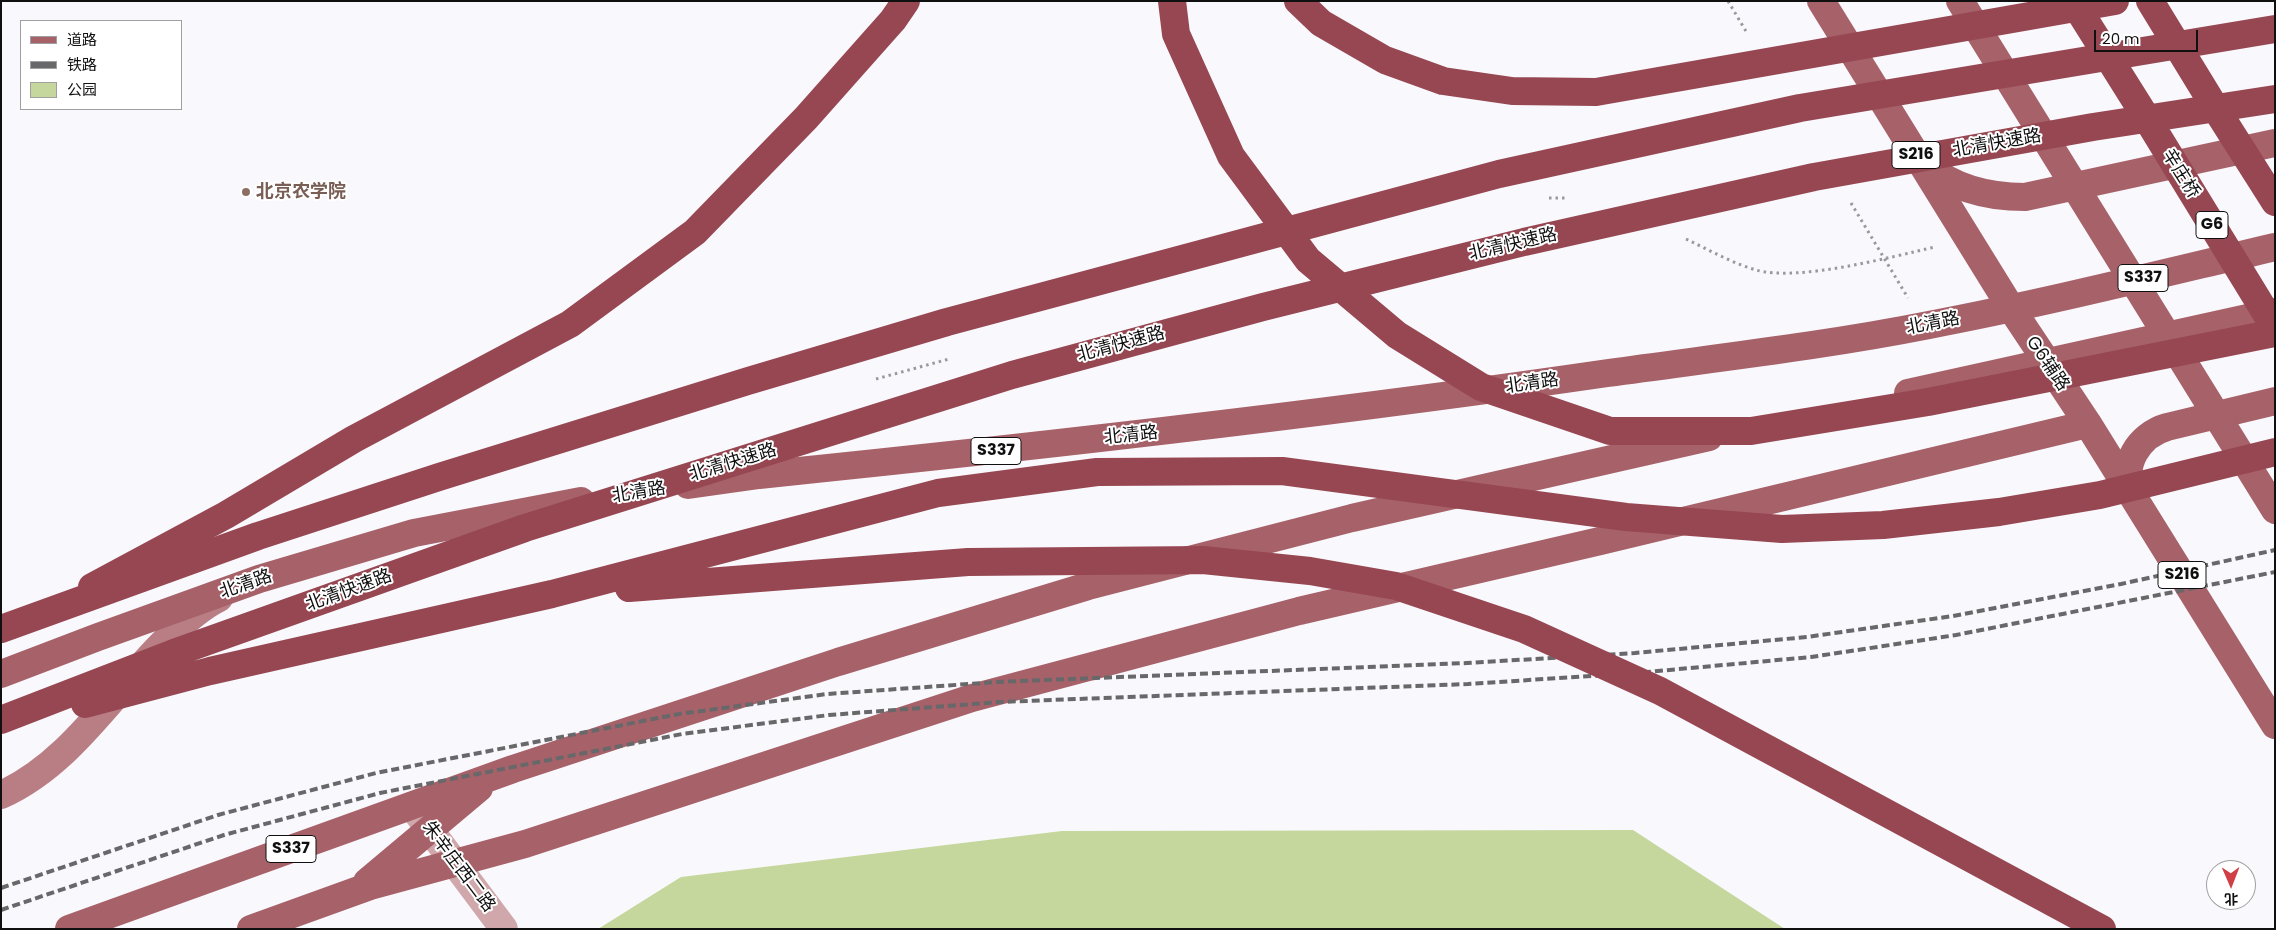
<!DOCTYPE html>
<meta charset="utf-8">
<style>
body{margin:0}
#map{position:relative;width:2276px;height:930px;overflow:hidden;background:#f9f8fc;font-family:Poppins,"Noto Sans SC",sans-serif}
canvas{display:block}
.frame{position:absolute;inset:0;border:2px solid #101011;pointer-events:none}
.legend{position:absolute;left:20px;top:20px;width:162px;height:90px;box-sizing:border-box;background:#fff;border:1px solid #9f9fa0;margin:0;padding:6px 9px;list-style:none;font-size:15px;color:#101011}
.legend li{display:flex;align-items:center;gap:10px;height:25px}
.legend b{width:25px;border:1px solid #9f9fa0}
.north{position:absolute;left:2206px;top:860px;width:50px;height:50px;box-sizing:border-box;background:#fff;border:1px solid #9f9fa0;border-radius:50%;rotate:179deg;font-size:14px;font-weight:700;line-height:20px;text-align:center;color:#101011}
.north::after{content:'';display:block;margin:auto;width:18px;height:22px;background:#cf3f45;clip-path:polygon(50% 0,100% 100%,50% 72%,0 100%)}
.scale{position:absolute;left:2094px;top:30px;width:104px;height:22px;box-sizing:border-box;border:2px solid #101011;border-top:0;padding-left:6px;font-size:15px;line-height:18px;white-space:nowrap;color:#101011;-webkit-text-stroke:4px #fff;paint-order:stroke}
</style>
<div id="map">
<canvas width="2276" height="930"></canvas>
<div class="frame"></div>
<ul class="legend">
<li><b style="height:6px;background:#a76169"></b>道路</li>
<li><b style="height:6px;background:#68686a"></b>铁路</li>
<li><b style="height:14px;background:#c5d79c"></b>公园</li>
</ul>
<div class="north">北</div>
<div class="scale">20 m</div>
</div>
<script>
const ctx = document.querySelector('canvas').getContext('2d');
ctx.lineJoin = 'round';
function fill(path, color) {
  ctx.fillStyle = color;
  ctx.fill(path, 'evenodd');
}
function trace(path, color, width, dash) {
  ctx.strokeStyle = color;
  ctx.lineWidth = width;
  ctx.lineCap = dash ? 'butt' : 'round';
  ctx.setLineDash(dash || []);
  ctx.stroke(path);
}
function write(font, color, halo, rows, align = 'center') {
  ctx.font = font + ' Poppins,"Noto Sans SC",sans-serif';
  ctx.lineWidth = 4;
  ctx.setLineDash([]);
  ctx.textBaseline = 'middle';
  ctx.strokeStyle = halo;
  ctx.fillStyle = color;
  for (const [text, x, y, turn = 0] of rows) {
    ctx.save();
    ctx.translate(x, y);
    ctx.rotate((+turn || 0) * Math.PI / 180);
    ctx.textAlign = isNaN(turn) ? turn : align;
    if (halo) ctx.strokeText(text, 0, 0);
    ctx.fillText(text, 0, 0);
    ctx.restore();
  }
}
fill(new Path2D(`
 M1633,830L1785,929H598L681,877L1062,831Z`), '#c5d79c');
trace(new Path2D(`
 M1728,1L1747,33
 M1549,198H1568
 M1851,203L1908,298
 M1686,239C1709,250 1732,263 1756,270C1799,282 1890,257 1935,247
 M876,379L949,359`), '#99999b', 3, [2.5, 4]);
trace(new Path2D(`
 M415,810L504,929`), '#d0a7aa', 28);
trace(new Path2D(`
 M1,795C72,763 114,690 168,638C183,623 200,607 219,598`), '#b97e84', 28);
trace(new Path2D(`
 M1821,1L2011,308L2088,424L2275,725
 M1926,165C1954,189 1988,197 2025,197L2275,143
 M1908,393L2275,312
 M688,485L759,475C1043,446 1326,414 1608,373C1715,358 1823,346 1929,325C2045,303 2160,274 2275,247
 M2132,493C2120,465 2139,435 2167,427L2275,401
 M1,674L98,637L259,579L414,533L581,501
 M367,882L479,788
 M69,929L513,769L838,662L1088,586L1352,518L1709,437
 M251,929L370,886L525,844L972,698L1299,611L1600,541L2088,424`), '#a76169', 28);
trace(new Path2D(`
 M2073,1L2149,122
 M2150,1L2216,109
 M92,587L226,515L354,439L570,324L695,232L806,118L893,20L906,1`), '#964752', 28);
trace(new Path2D(`
 M1,888L218,815L376,773L679,714L827,694L997,682L1467,663L1635,653L1807,637L1953,616L2121,584L2275,550
 M1,910L224,835L380,793L682,734L829,715L999,702L1468,684L1636,673L1811,657L1956,635L2275,572`), '#68686a', 4, [8, 4]);
trace(new Path2D(`
 M1960,1L2275,510`), '#a76169', 28);
trace(new Path2D(`
 M1172,1L1176,34L1231,156L1308,260L1397,335L1481,387L1610,431H1751L1928,402L2275,333
 M1298,1L1321,23L1385,60L1443,81L1512,91L1596,92L2115,1
 M2216,109L2275,202
 M2149,122L2275,328
 M629,588L968,562L1203,560L1310,571L1396,586L1524,629L1660,691L2102,929
 M1,629L258,536L439,477L748,381L947,322L1499,174L1800,108L2275,29
 M85,704L210,671L552,594L938,493L1097,472L1282,471L1626,517L1782,529L1883,525L1999,512L2100,495L2275,452
 M1,720L174,653L525,528L1012,375L1263,307L1524,242L1814,177L2093,127L2275,99`), '#964752', 28);
for (const [x, y, r, color] of [
 [246,192,5,"#8d6e63"]
]) {
  const dot = new Path2D();
  dot.arc(x, y, r, 0, 2 * Math.PI);
  ctx.fillStyle = color;
  ctx.fill(dot);
  trace(dot, '#fff', 2);
}
for (const [x, y, w] of [
 [1916,155,48],
 [2212,225,32],
 [2143,278,50],
 [996,451,50],
 [2182,575,48],
 [291,849,50]
]) {
  const box = new Path2D();
  box.roundRect(x - w / 2, y - 13.5, w, 27, 4);
  ctx.fillStyle = '#fff';
  ctx.fill(box);
  trace(box, '#101011', 1);
}
write('bold 16px', '#101011', null, [
 ["S216",1916,155],
 ["G6",2212,225],
 ["S337",2143,278],
 ["S337",996,451],
 ["S216",2182,575],
 ["S337",291,849]
]);
write('18px', '#101011', '#fff', [
 ["北清快速路",1997,144,-10],
 ["辛庄桥",2180,174,58],
 ["北清快速路",1513,245,-13],
 ["北清路",1933,324,-11],
 ["北清快速路",1121,345,-15],
 ["G6辅路",2047,364,56],
 ["北清路",1532,384,-8],
 ["北清路",1131,436,-6],
 ["北清快速路",733,463,-17],
 ["北清路",639,493,-9],
 ["北清路",246,585,-19],
 ["北清快速路",349,591,-20],
 ["朱辛庄西二路",458,867,53]
]);
write('bold 18px', '#785e54', '#fff', [
 ["北京农学院",256,192]
], 'left');
</script>
